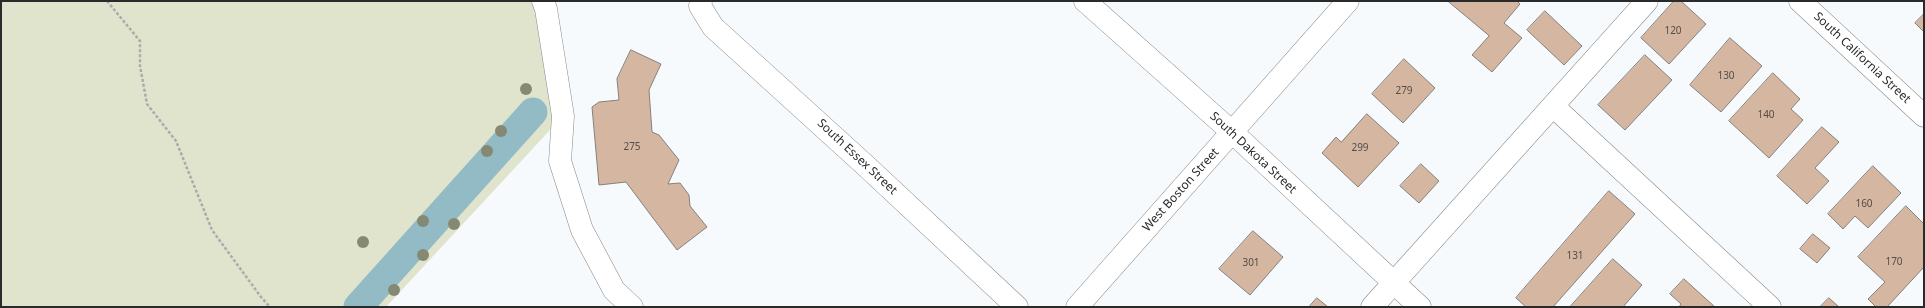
<!DOCTYPE html>
<style>
body{margin:0}
#map{position:relative;width:1925px;height:308px;overflow:hidden;background:#f7fafc;font-family:"Noto Sans",sans-serif}
canvas{display:block}
.frame{position:absolute;inset:0;border:2px solid #292a2a;pointer-events:none}
</style>
<div id="map">
<canvas width="1925" height="308"></canvas>
<div class="frame"></div>
</div>
<script>
const ctx = document.querySelector('canvas').getContext('2d');
ctx.lineJoin = 'round';
function fill(path, color) {
  ctx.fillStyle = color;
  ctx.fill(path, 'evenodd');
}
function trace(path, color, width, dash) {
  ctx.strokeStyle = color;
  ctx.lineWidth = width;
  ctx.lineCap = dash ? 'butt' : 'round';
  ctx.setLineDash(dash || []);
  ctx.stroke(path);
}
function write(font, color, halo, rows, align = 'center') {
  ctx.font = font + ' "Noto Sans",sans-serif';
  ctx.lineWidth = 4;
  ctx.setLineDash([]);
  ctx.textBaseline = 'middle';
  ctx.strokeStyle = halo;
  ctx.fillStyle = color;
  for (const [text, x, y, turn = 0] of rows) {
    ctx.save();
    ctx.translate(x, y);
    ctx.rotate((+turn || 0) * Math.PI / 180);
    ctx.textAlign = isNaN(turn) ? turn : align;
    if (halo) ctx.strokeText(text, 0, 0);
    ctx.fillText(text, 0, 0);
    ctx.restore();
  }
}
fill(new Path2D(`
 M1,1H543L563,116L386,307H1Z`), '#e0e4cd');
trace(new Path2D(`
 M358,307L533,112`), '#92bbc5', 29);
const building = new Path2D(`
 M1448,1H1517L1520,4L1504,23L1522,38L1492,72L1472,55L1489,36Z
 M1674,1H1681L1706,24L1669,64L1641,38Z
 M1545,11L1582,46L1564,65L1527,30Z
 M1924,14V32L1915,23Z
 M1730,38L1762,66L1721,112L1690,85Z
 M631,50L661,64L649,90L652,132L659,135L679,160L668,184L680,183L689,195L690,206L707,227L677,250L626,182L599,185L592,107L599,102L619,100L617,79Z
 M1645,55L1672,80L1625,130L1598,105Z
 M1404,59L1435,88L1403,123L1372,94Z
 M1773,73L1800,99L1791,109L1803,120L1769,158L1729,121Z
 M1367,114L1399,143L1358,187L1322,153L1336,137L1341,142Z
 M1822,127L1839,142L1815,168L1829,181L1807,204L1777,176Z
 M1421,164L1439,181L1419,203L1400,186Z
 M1873,166L1901,193L1868,228L1855,216L1843,229L1828,214Z
 M1609,191L1635,214L1553,307H1526L1516,298Z
 M1906,206L1924,224V267L1887,307H1876L1868,299L1885,282L1858,257Z
 M1253,231L1283,257L1250,295L1219,269Z
 M1813,234L1830,248L1817,263L1800,249Z
 M1613,259L1642,285L1623,307H1570Z
 M1684,279L1715,307H1679L1681,304L1670,294Z
 M1317,298L1328,307H1309Z
 M1829,298L1839,307H1820Z`);
fill(building, '#d5b6a1');
trace(building, '#83807e', 1);
const minor = new Path2D(`
 M543,1L546,9L563,116L560,161L582,230L614,290L632,307
 M701,1L700,6L713,27L865,165L1017,307
 M1085,1L1232,132L1420,307
 M1800,1L1924,116
 M1553,106L1770,307
 M1077,307L1348,1
 M1372,307L1647,1`);
trace(minor, '#858789', 23);
trace(new Path2D(`
 M107,1L140,41V66L147,104L176,141L212,230L261,297L270,307`), '#a9abac', 2.5, [3, 2]);
trace(minor, '#fff', 22);
ctx.fillStyle = '#858973';
for (const [x, y] of [
 [526,89],
 [501,131],
 [487,151],
 [423,221],
 [454,224],
 [363,242],
 [423,255],
 [394,290]
]) {
  ctx.beginPath();
  ctx.arc(x, y, 6, 0, 2 * Math.PI);
  ctx.fill();
}
write('10px', '#544d48', null, [
 ["120",1673,31],
 ["130",1726,76],
 ["279",1404,91],
 ["140",1766,115],
 ["275",632,147],
 ["299",1360,148],
 ["160",1864,204],
 ["131",1575,256],
 ["170",1894,262],
 ["301",1251,263]
]);
write('12px', '#292a2a', '#fff', [
 ["South California Street",1862,58,43],
 ["South Dakota Street",1253,153,43],
 ["South Essex Street",857,157,43],
 ["West Boston Street",1181,190,-48]
]);
</script>
